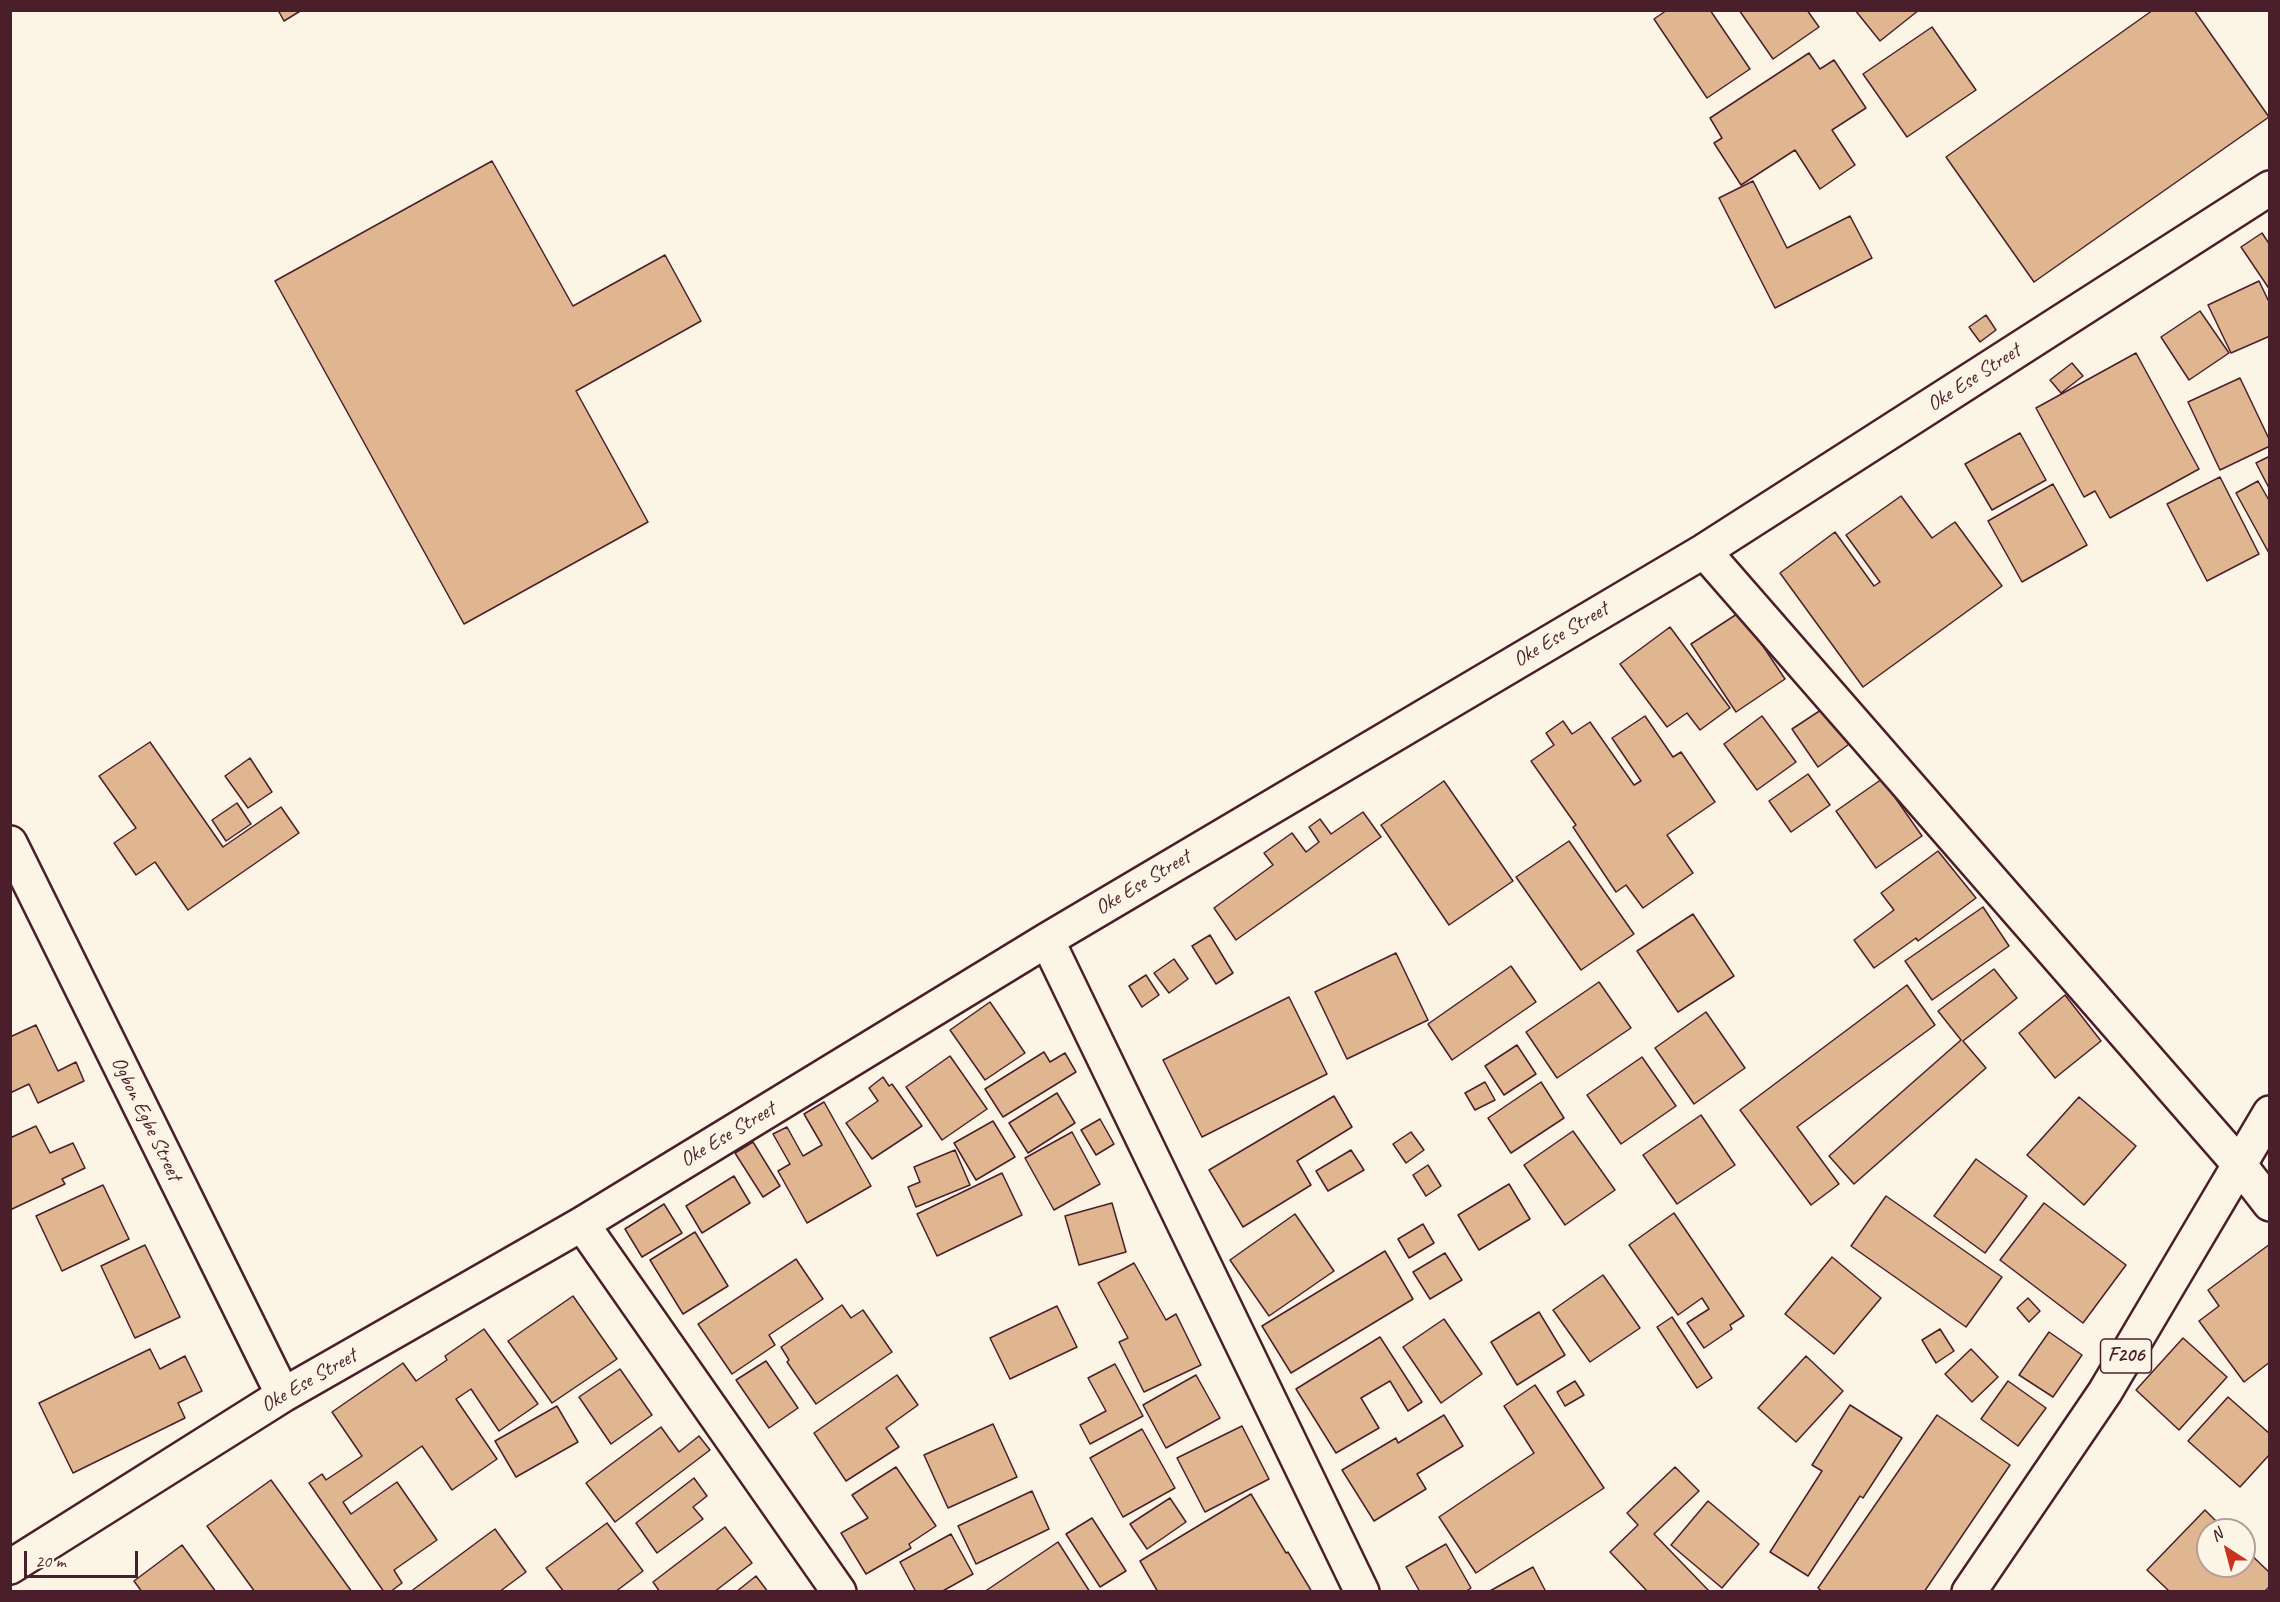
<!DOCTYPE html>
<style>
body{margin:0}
#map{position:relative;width:2280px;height:1602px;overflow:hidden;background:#fcf5e5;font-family:Caveat,sans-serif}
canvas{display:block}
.frame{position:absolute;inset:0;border:12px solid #4a1f2b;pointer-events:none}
.north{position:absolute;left:2196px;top:1518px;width:60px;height:60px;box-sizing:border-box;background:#fcf5e5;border:2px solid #b59f9b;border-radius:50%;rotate:324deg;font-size:16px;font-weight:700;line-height:24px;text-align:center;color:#4a1f2b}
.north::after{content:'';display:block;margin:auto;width:21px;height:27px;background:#c8321e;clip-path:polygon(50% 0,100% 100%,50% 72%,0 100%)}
.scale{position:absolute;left:24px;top:1551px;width:114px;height:27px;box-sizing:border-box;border:3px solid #4a1f2b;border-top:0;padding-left:8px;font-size:18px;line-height:21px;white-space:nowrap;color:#4a1f2b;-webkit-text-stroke:4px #fcf5e5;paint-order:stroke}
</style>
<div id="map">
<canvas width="2280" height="1602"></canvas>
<div class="frame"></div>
<div class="north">N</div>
<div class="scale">20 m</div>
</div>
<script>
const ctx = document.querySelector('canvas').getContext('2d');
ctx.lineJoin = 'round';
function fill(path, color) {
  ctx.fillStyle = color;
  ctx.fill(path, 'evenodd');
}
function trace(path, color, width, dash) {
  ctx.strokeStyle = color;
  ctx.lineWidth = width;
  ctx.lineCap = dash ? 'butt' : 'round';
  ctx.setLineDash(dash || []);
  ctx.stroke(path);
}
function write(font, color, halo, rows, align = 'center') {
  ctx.font = font + ' Caveat,sans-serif';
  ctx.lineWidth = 4.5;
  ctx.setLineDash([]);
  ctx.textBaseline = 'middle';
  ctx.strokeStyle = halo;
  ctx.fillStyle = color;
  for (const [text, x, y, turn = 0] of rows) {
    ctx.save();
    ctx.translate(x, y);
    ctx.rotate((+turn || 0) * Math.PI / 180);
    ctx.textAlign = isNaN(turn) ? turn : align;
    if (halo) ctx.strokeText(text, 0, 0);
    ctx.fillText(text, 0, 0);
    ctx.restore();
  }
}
const building = new Path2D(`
 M278,10H302L284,21Z
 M1667,10H1710L1750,69L1707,98L1654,19Z
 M1739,10H1807L1819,27L1773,59Z
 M1855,10H1919L1880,41Z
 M2153,10H2194L2269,117L2034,282L1946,157Z
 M1932,27L1976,90L1907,137L1863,74Z
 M1809,53L1820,69L1834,60L1866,108L1832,130L1855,165L1820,189L1795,150L1741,185L1714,143L1722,138L1710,118Z
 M492,161L573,306L665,255L701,321L576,391L648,522L464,624L275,281Z
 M1753,181L1787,248L1850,216L1872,258L1775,308L1719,198Z
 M2262,233L2270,245V290L2241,247Z
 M2259,281L2270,304V336L2231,353L2208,305Z
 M2200,311L2229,353L2189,380L2161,337Z
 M1986,315L1996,330L1980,342L1969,327Z
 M2136,353L2199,469L2110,518L2095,491L2084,497L2036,408Z
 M2072,363L2083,376L2061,393L2050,380Z
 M2240,378L2270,441V446L2220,470L2188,402Z
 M2020,433L2046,480L1992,510L1965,464Z
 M2270,456V490L2256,463Z
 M2220,477L2259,554L2207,581L2167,504Z
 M2258,481L2270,502V555L2236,493Z
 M2053,484L2087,545L2022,582L1988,521Z
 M1901,496L1932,538L1955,522L2002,586L1863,687L1780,573L1835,532L1874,586L1880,582L1846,535Z
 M1740,612L1785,679L1736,712L1691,644Z
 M1670,627L1730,708L1700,730L1687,713L1667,727L1620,664Z
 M1827,706L1852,742L1818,767L1792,729Z
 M1645,716L1673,757L1681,752L1715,802L1667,835L1693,873L1643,908L1626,885L1616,892L1573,827L1576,825L1531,761L1554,745L1546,733L1563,721L1572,734L1590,722L1634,785L1641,781L1612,738Z
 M1762,716L1796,762L1757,790L1724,744Z
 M150,742L223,847L281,807L299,833L188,910L155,862L136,875L114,843L136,828L99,776Z
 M250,758L272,792L248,808L225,776Z
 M1808,774L1830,805L1791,832L1769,801Z
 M1882,779L1922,836L1876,868L1836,811Z
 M1444,781L1513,881L1449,925L1381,825Z
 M237,803L251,824L226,841L212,820Z
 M1363,812L1381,837L1236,940L1214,908L1273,865L1264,853L1292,833L1306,852L1319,842L1309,827L1320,819L1331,834Z
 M1569,841L1634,934L1581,970L1516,877Z
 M1938,851L1976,898L1918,941L1916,938L1874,968L1854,940L1894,910L1881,893Z
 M1983,907L2009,946L1932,1000L1905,961Z
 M1693,914L1734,976L1678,1012L1637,951Z
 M1210,935L1233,973L1216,984L1192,946Z
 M1396,953L1428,1020L1347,1059L1315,992Z
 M1174,959L1188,979L1169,993L1154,973Z
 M1511,966L1536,1002L1452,1060L1428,1024Z
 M1994,969L2017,998L1963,1041L1986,1068L1854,1184L1829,1156L1961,1040L1938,1011Z
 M1146,975L1159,995L1142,1007L1129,986Z
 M1599,982L1631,1028L1557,1078L1526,1032Z
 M1907,985L1935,1025L1797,1127L1839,1184L1811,1205L1740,1110Z
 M2065,995L2101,1041L2055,1078L2019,1033Z
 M1289,997L1327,1074L1202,1137L1163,1060Z
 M990,1002L1025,1053L985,1080L950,1030Z
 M1706,1012L1745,1068L1694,1104L1655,1048Z
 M36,1025L58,1071L76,1062L84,1081L38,1103L29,1084L10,1093V1037Z
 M1517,1045L1536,1074L1504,1095L1485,1066Z
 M1044,1052L1050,1062L1065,1053L1076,1072L1003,1117L985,1089Z
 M950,1056L987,1109L942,1140L906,1087Z
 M1642,1057L1676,1106L1621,1144L1587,1095Z
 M883,1077L889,1086L892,1084L922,1126L872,1159L846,1123L878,1101L869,1088Z
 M1485,1082L1495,1100L1475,1110L1465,1093Z
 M1541,1082L1564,1118L1511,1153L1488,1118Z
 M1057,1093L1075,1123L1028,1153L1009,1123Z
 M1334,1096L1352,1127L1297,1161L1311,1185L1243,1227L1209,1170Z
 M2079,1097L2136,1146L2084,1205L2027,1155Z
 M824,1102L871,1186L807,1223L778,1171L790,1164L773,1134L787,1127L803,1156L822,1145L804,1114Z
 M1701,1115L1735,1165L1677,1204L1643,1155Z
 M1100,1119L1114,1144L1096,1155L1081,1130Z
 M993,1121L1015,1157L976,1180L954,1143Z
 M36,1126L50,1153L73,1143L85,1168L62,1179L65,1184L10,1210V1138Z
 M1573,1131L1615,1190L1565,1225L1524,1165Z
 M1072,1132L1100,1184L1054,1210L1025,1158Z
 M1411,1132L1424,1150L1406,1163L1393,1144Z
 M753,1142L780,1186L763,1197L735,1153Z
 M955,1150L970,1185L916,1207L908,1187L920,1182L914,1167Z
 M1351,1150L1364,1170L1328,1191L1316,1171Z
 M1976,1159L2027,1196L1985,1253L1934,1216Z
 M1428,1165L1441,1186L1426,1196L1413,1175Z
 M1002,1173L1022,1215L937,1256L917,1214Z
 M734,1176L750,1203L702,1233L686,1206Z
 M1509,1184L1530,1219L1479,1250L1458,1215Z
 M103,1185L129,1239L62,1271L36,1216Z
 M1886,1196L2002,1277L1966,1327L1851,1246Z
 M1112,1203L1126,1252L1079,1265L1065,1216Z
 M2044,1203L2126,1265L2083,1323L2000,1260Z
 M664,1204L682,1233L642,1257L625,1229Z
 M1674,1213L1744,1316L1730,1325L1732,1329L1704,1348L1687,1323L1709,1309L1702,1298L1678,1315L1629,1245Z
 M1295,1214L1334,1271L1269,1316L1230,1260Z
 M1423,1224L1434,1243L1409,1258L1398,1239Z
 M695,1232L728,1286L683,1314L650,1260Z
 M2270,1244V1362L2244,1382L2199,1321L2219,1306L2208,1290Z
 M145,1245L180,1317L135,1338L101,1266Z
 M1385,1251L1413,1299L1291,1373L1262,1326Z
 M1445,1253L1462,1280L1430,1299L1413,1272Z
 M1832,1257L1881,1298L1834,1354L1785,1314Z
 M796,1259L823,1299L769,1335L775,1345L732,1374L698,1324Z
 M1134,1263L1166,1320L1176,1314L1201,1365L1144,1392L1119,1342L1128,1338L1098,1283Z
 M1603,1275L1640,1328L1590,1362L1553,1310Z
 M573,1296L617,1359L552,1403L508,1341Z
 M2028,1298L2040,1311L2029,1322L2017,1308Z
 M842,1305L851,1318L863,1310L892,1352L816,1404L787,1362L789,1360L781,1347Z
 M1057,1306L1077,1347L1010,1379L990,1338Z
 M1539,1312L1565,1355L1517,1385L1491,1342Z
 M1672,1317L1712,1378L1697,1388L1657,1327Z
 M1444,1319L1482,1374L1441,1403L1403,1347Z
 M484,1329L538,1404L499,1431L471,1389L456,1399L497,1459L452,1490L422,1446L343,1502L351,1514L397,1482L437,1540L394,1570L402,1583L390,1592H384L309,1483L322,1474L326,1480L362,1456L332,1412L403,1363L416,1381L447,1360L445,1356Z
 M1940,1329L1954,1351L1936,1363L1922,1340Z
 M2049,1332L2082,1355L2053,1397L2019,1375Z
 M1380,1337L1422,1402L1408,1411L1390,1381L1361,1398L1379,1428L1336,1453L1296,1389Z
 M2183,1338L2227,1377L2179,1430L2136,1390Z
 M150,1349L160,1369L185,1356L202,1391L178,1403L185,1418L73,1473L39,1403Z
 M1971,1349L1998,1377L1972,1402L1945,1374Z
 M1806,1356L1843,1391L1796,1442L1758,1408Z
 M766,1361L798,1408L769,1428L736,1380Z
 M1115,1364L1143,1416L1090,1444L1080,1425L1106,1411L1088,1378Z
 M620,1369L652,1415L611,1444L579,1397Z
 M897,1375L918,1405L886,1428L899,1447L846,1481L814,1433Z
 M1196,1375L1220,1418L1166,1448L1143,1405Z
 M1575,1381L1584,1395L1565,1406L1557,1392Z
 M2008,1381L2046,1408L2018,1446L1981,1419Z
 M1535,1385L1604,1488L1476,1573L1439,1517L1534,1453L1504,1406Z
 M2228,1397L2270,1434V1454L2240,1487L2188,1441Z
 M1850,1405L1902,1438L1863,1498L1860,1496L1808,1576L1770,1552L1822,1471L1812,1465Z
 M557,1406L578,1442L516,1477L495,1441Z
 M1444,1415L1463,1446L1417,1474L1426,1489L1374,1521L1342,1470L1396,1438L1398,1443Z
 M1937,1415L2010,1465L1924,1592H1823L1818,1588Z
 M993,1424L1017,1477L948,1508L924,1455Z
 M1242,1426L1269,1479L1205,1512L1177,1458Z
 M661,1427L679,1452L699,1436L710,1450L615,1522L586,1483Z
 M1142,1429L1175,1488L1123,1517L1090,1458Z
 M896,1467L936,1526L909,1544L911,1548L866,1574L841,1533L868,1518L852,1495Z
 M1675,1467L1699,1491L1654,1534L1710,1592H1648L1610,1552L1638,1525L1627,1513Z
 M694,1478L707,1496L693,1507L703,1519L657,1553L636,1523Z
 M271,1480L352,1592H255L207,1526Z
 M1032,1491L1049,1529L976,1564L958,1526Z
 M1251,1494L1286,1553L1288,1552L1312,1592H1158L1140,1561Z
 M1170,1498L1186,1522L1147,1549L1130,1524Z
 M1708,1501L1759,1544L1722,1588L1671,1545Z
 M2205,1510L2225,1530H2208V1566H2244V1548L2270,1573V1586L2264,1592H2170L2147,1570Z
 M1092,1518L1126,1571L1100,1587L1066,1534Z
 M607,1523L643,1571L615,1592H564L546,1568Z
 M725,1527L752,1563L714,1592H660L653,1582Z
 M495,1529L526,1572L499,1592H410Z
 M951,1534L973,1574L941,1592H916L900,1562Z
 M1058,1542L1090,1592H984Z
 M1446,1544L1471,1588L1465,1592H1420L1406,1567Z
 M182,1545L216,1592H142L134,1581Z
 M1533,1567L1546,1592H1488Z
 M756,1576L768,1592H736Z`);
fill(building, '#dfb690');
trace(building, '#4a1f2b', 1.5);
const minor = new Path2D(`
 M1704,551L2238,1163L2270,1204
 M10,843L283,1395
 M1047,940L1362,1592
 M582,1224L839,1592
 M10,1567L283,1395L582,1224L1047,940L1704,551L2270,188`);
const primary = new Path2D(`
 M1969,1592L2105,1392L2270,1113`);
trace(minor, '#4a1f2b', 38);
trace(primary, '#4a1f2b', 38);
trace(minor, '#fcf5e5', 33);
trace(primary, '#fcf5e5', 33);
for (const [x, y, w] of [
 [2126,1356,51]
]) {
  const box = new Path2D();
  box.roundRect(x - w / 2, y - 17, w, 34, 4.5);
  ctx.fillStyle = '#fcf5e5';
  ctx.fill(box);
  trace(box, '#4a1f2b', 1.5);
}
write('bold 20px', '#4a1f2b', null, [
 ["F206",2126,1356]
]);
write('21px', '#4a1f2b', '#fcf5e5', [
 ["Oke Ese Street",1974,378,-33],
 ["Oke Ese Street",1561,635,-31],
 ["Oke Ese Street",1143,883,-31],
 ["Ogbon Egbe Street",146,1119,64],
 ["Oke Ese Street",728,1135,-31],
 ["Oke Ese Street",309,1381,-30]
]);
</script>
